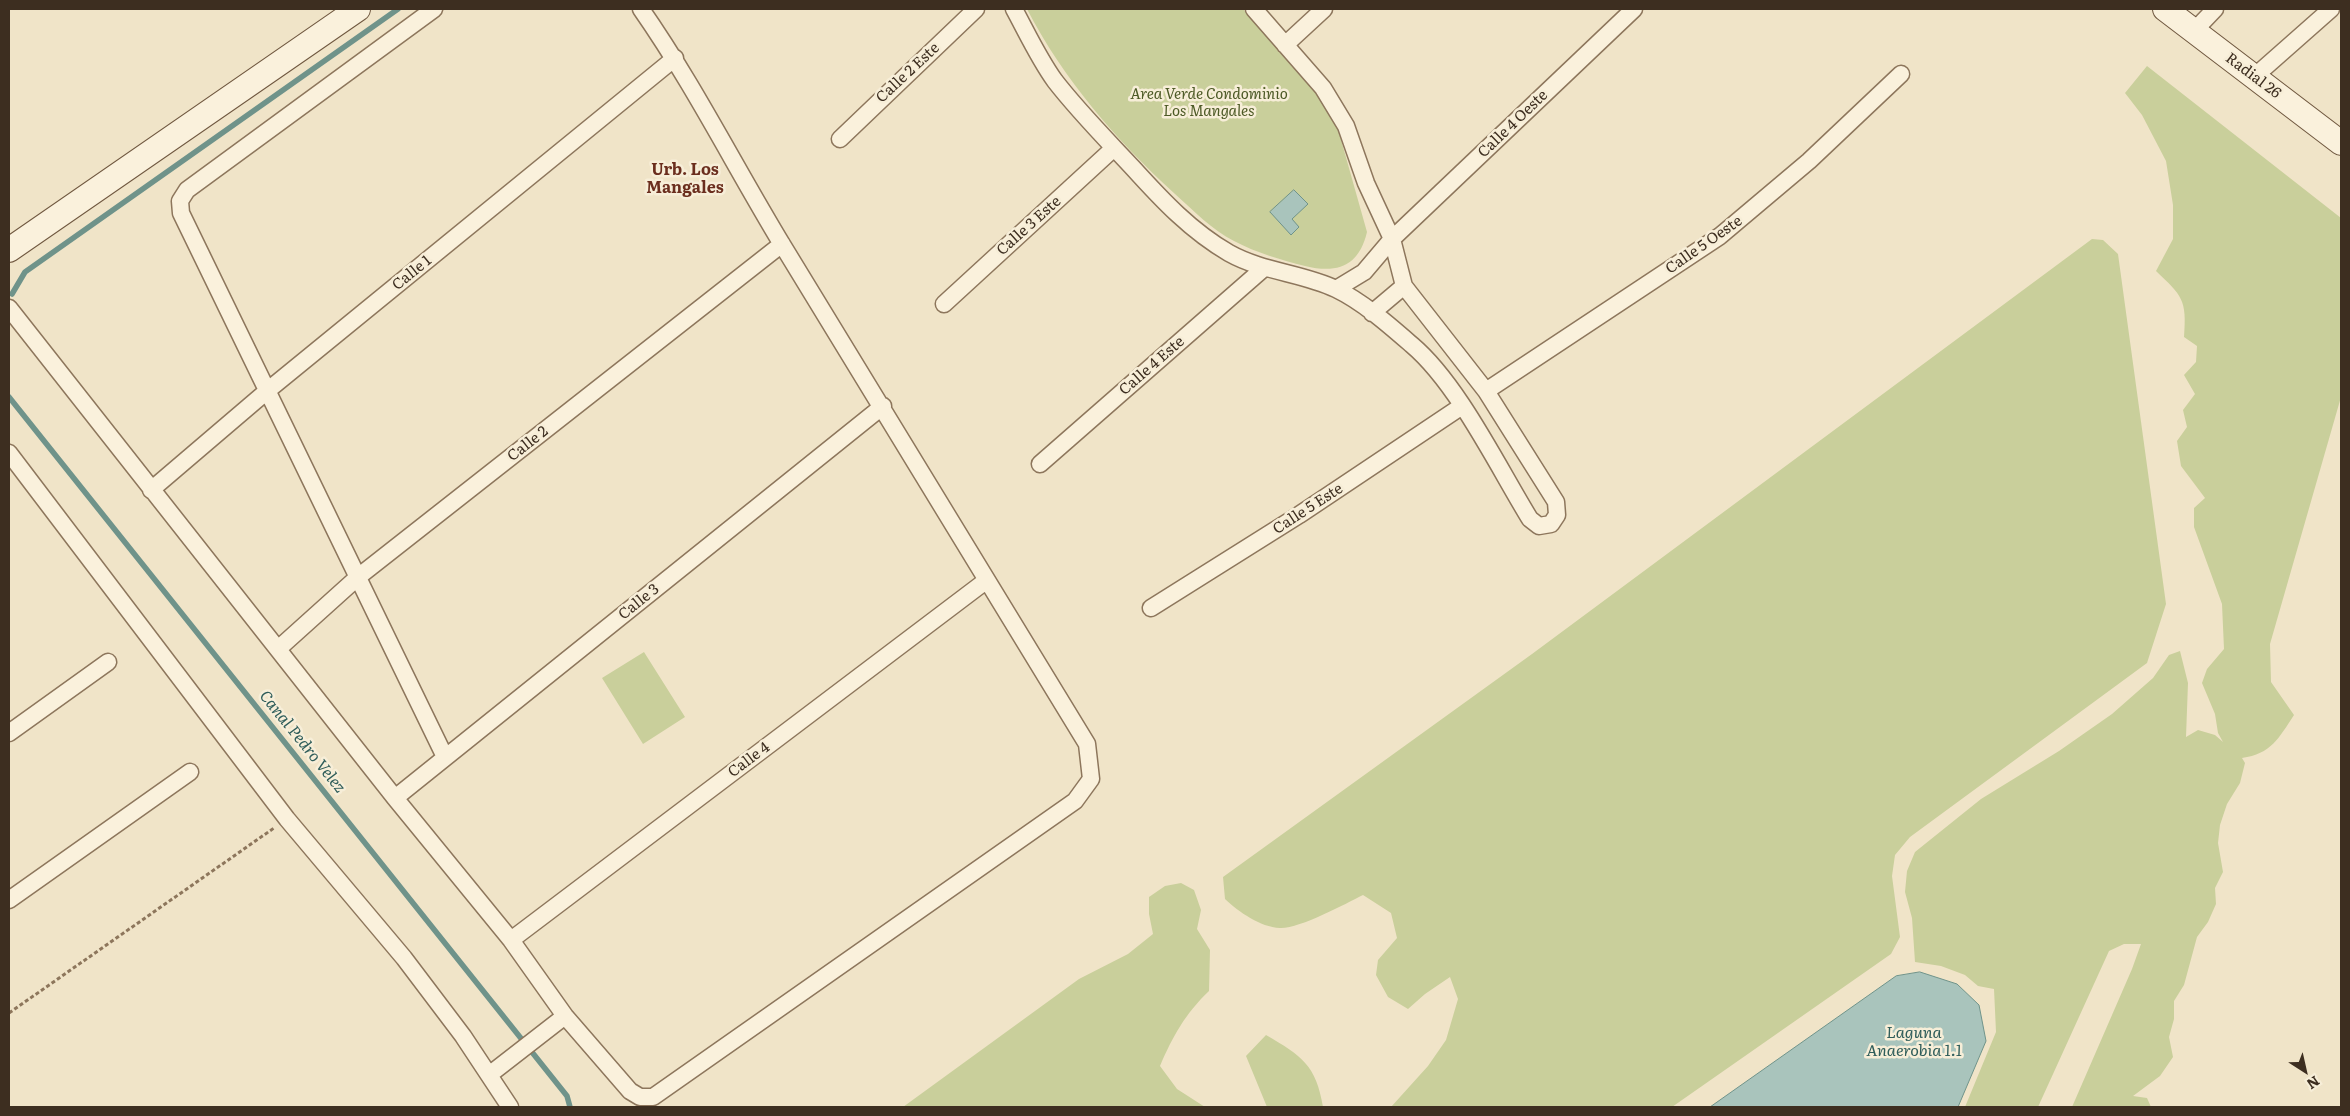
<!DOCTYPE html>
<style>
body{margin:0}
#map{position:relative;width:2350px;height:1116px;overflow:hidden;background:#f0e4c8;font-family:Literata,serif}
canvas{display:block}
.frame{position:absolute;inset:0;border:10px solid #3d2e20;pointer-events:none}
.north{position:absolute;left:2280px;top:1046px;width:50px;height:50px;-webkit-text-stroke:4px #f7eed8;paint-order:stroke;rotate:145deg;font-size:14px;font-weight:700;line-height:20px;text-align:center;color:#3d2e20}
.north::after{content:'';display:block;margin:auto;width:18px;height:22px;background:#3d2e20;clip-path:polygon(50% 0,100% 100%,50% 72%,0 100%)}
</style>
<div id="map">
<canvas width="2350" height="1116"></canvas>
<div class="frame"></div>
<div class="north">N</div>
</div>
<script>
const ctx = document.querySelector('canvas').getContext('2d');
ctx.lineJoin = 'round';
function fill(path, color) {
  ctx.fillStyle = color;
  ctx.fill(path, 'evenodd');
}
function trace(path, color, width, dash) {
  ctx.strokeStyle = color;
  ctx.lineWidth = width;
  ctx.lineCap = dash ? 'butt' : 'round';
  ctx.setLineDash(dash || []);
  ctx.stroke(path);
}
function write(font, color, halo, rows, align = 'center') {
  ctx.font = font + ' Literata,serif';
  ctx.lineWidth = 5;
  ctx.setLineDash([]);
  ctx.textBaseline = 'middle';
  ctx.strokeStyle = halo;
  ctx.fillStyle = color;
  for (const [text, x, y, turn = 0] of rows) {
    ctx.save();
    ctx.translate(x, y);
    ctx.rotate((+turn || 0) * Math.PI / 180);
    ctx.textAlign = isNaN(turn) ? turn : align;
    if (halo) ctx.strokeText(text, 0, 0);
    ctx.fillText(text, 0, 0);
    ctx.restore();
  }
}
fill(new Path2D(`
 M1027,9H1243L1314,89L1338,129L1367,232C1359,266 1338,274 1305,266C1281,260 1257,253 1234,241C1212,230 1193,210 1175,194C1116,140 1063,79 1027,9Z
 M2147,66L2341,218V397L2270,644L2271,682L2294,715C2279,738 2271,754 2242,758L2245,763L2240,783L2227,804L2220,825L2218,843L2223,872L2215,888L2216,904L2208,922L2197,937L2184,985L2174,1001V1019L2169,1037L2173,1057L2160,1076L2133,1096L2147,1098L2151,1107H2072L2132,969L2141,944H2124L2109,951L2038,1107H1965L1996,1032L1994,989L1978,986L1965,975L1941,966L1915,962L1912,918L1905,892L1907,871L1915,852L1981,799L2059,751L2112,714L2153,678L2169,655L2180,651L2188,683L2186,737L2198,730L2215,735L2223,742L2218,733L2215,714L2202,683L2207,669L2224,649L2222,604L2194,527V508L2205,498L2181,466L2177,441L2187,427L2183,410L2195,394L2184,375L2196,362L2197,346L2184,337C2187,299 2182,296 2156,271L2173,239V205L2166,161L2142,115L2125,93Z
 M2092,239L2103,240L2118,254L2166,604L2147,663L1910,837L1895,855L1892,876L1900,937L1891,954L1672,1107H1391L1428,1066L1446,1040L1458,999L1450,977L1425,994L1408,1009L1388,997L1376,975L1378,960L1397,938L1391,913L1363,895C1345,904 1299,929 1280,928C1260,927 1239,912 1225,899L1223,877L1532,654Z
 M644,652L685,717L643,744L602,678Z
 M1181,883L1194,890L1201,910L1197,929L1210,950L1209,991C1185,1014 1173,1036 1160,1066L1177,1089L1205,1107H903L1079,979L1128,954L1153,934L1149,914V897L1165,886Z
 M1266,1035C1302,1056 1316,1065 1323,1107H1267L1246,1056Z`), '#c9cf9b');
const water = new Path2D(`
 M1294,190L1308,204L1292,219L1299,227L1291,235L1270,212Z
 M1920,972L1957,984L1979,1005L1986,1041L1958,1107H1710L1896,976Z`);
fill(water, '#a9c4bc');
trace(water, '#6f938a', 1);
trace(new Path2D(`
 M12,294L25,272L398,9
 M9,397L567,1096L570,1107`), '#6f938a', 5.5);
const street = new Path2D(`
 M434,9L187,190L180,201L181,213L445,757
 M1014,9C1027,33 1039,59 1055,81C1079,112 1107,140 1133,168C1162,200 1191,231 1229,253C1263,272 1303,273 1336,289C1363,302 1389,325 1412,345C1458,384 1498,467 1530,519L1539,526L1551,524L1557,515L1556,502L1486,391L1404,286L1392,239L1366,183L1346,126L1323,88L1254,9
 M2194,31L2215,9
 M1285,45L1324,9
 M2254,77L2331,9
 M840,139L976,9
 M1336,289L1364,272L1392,239L1634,9
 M944,304L1114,148
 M9,308L395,798L511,940L565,1016L630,1091L640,1097H653L1075,801L1091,779L1087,744C986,578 885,412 783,246C735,167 694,85 641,9
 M1372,313L1404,286
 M1486,391L1720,236L1809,161L1901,74
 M9,453L287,819L404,958L463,1036L510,1107
 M1040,464L1264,268
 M151,490L267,391L675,58
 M1151,608L1299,515L1462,406
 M278,649L358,577L782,244
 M9,733L108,662
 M395,798L883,406
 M9,900L190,772
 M511,940L987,580
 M489,1075L565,1016`);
const secondary = new Path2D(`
 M2165,9L2341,143
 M9,250L358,9`);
trace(street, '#8d765c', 19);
trace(secondary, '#6f573f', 26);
trace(new Path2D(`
 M9,1013L274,828`), '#8d765c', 3, [4, 2.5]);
trace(street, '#faf1dc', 16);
trace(secondary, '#faf1dc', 24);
write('15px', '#3d2e20', '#f7eed8', [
 ["Calle 2 Este",908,73,-43],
 ["Radial 26",2253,76,37],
 ["Calle 4 Oeste",1513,124,-44],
 ["Calle 3 Este",1029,226,-42],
 ["Calle 5 Oeste",1704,245,-35],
 ["Calle 1",412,273,-39],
 ["Calle 4 Este",1152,366,-41],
 ["Calle 2",528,444,-38],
 ["Calle 5 Este",1308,509,-33],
 ["Calle 3",639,602,-39],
 ["Calle 4",749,760,-37]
]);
write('italic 15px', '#4d5a26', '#f7eed8', [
 ["Area Verde Condominio",1209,95],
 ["Los Mangales",1209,112]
]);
write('bold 16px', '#6b2e1e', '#f7eed8', [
 ["Urb. Los",685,170],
 ["Mangales",685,188]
]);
write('italic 16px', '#2f5d5a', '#f7eed8', [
 ["Canal Pedro Velez",302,742,51],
 ["Laguna",1914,1033],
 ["Anaerobia 1.1",1914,1051]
]);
</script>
